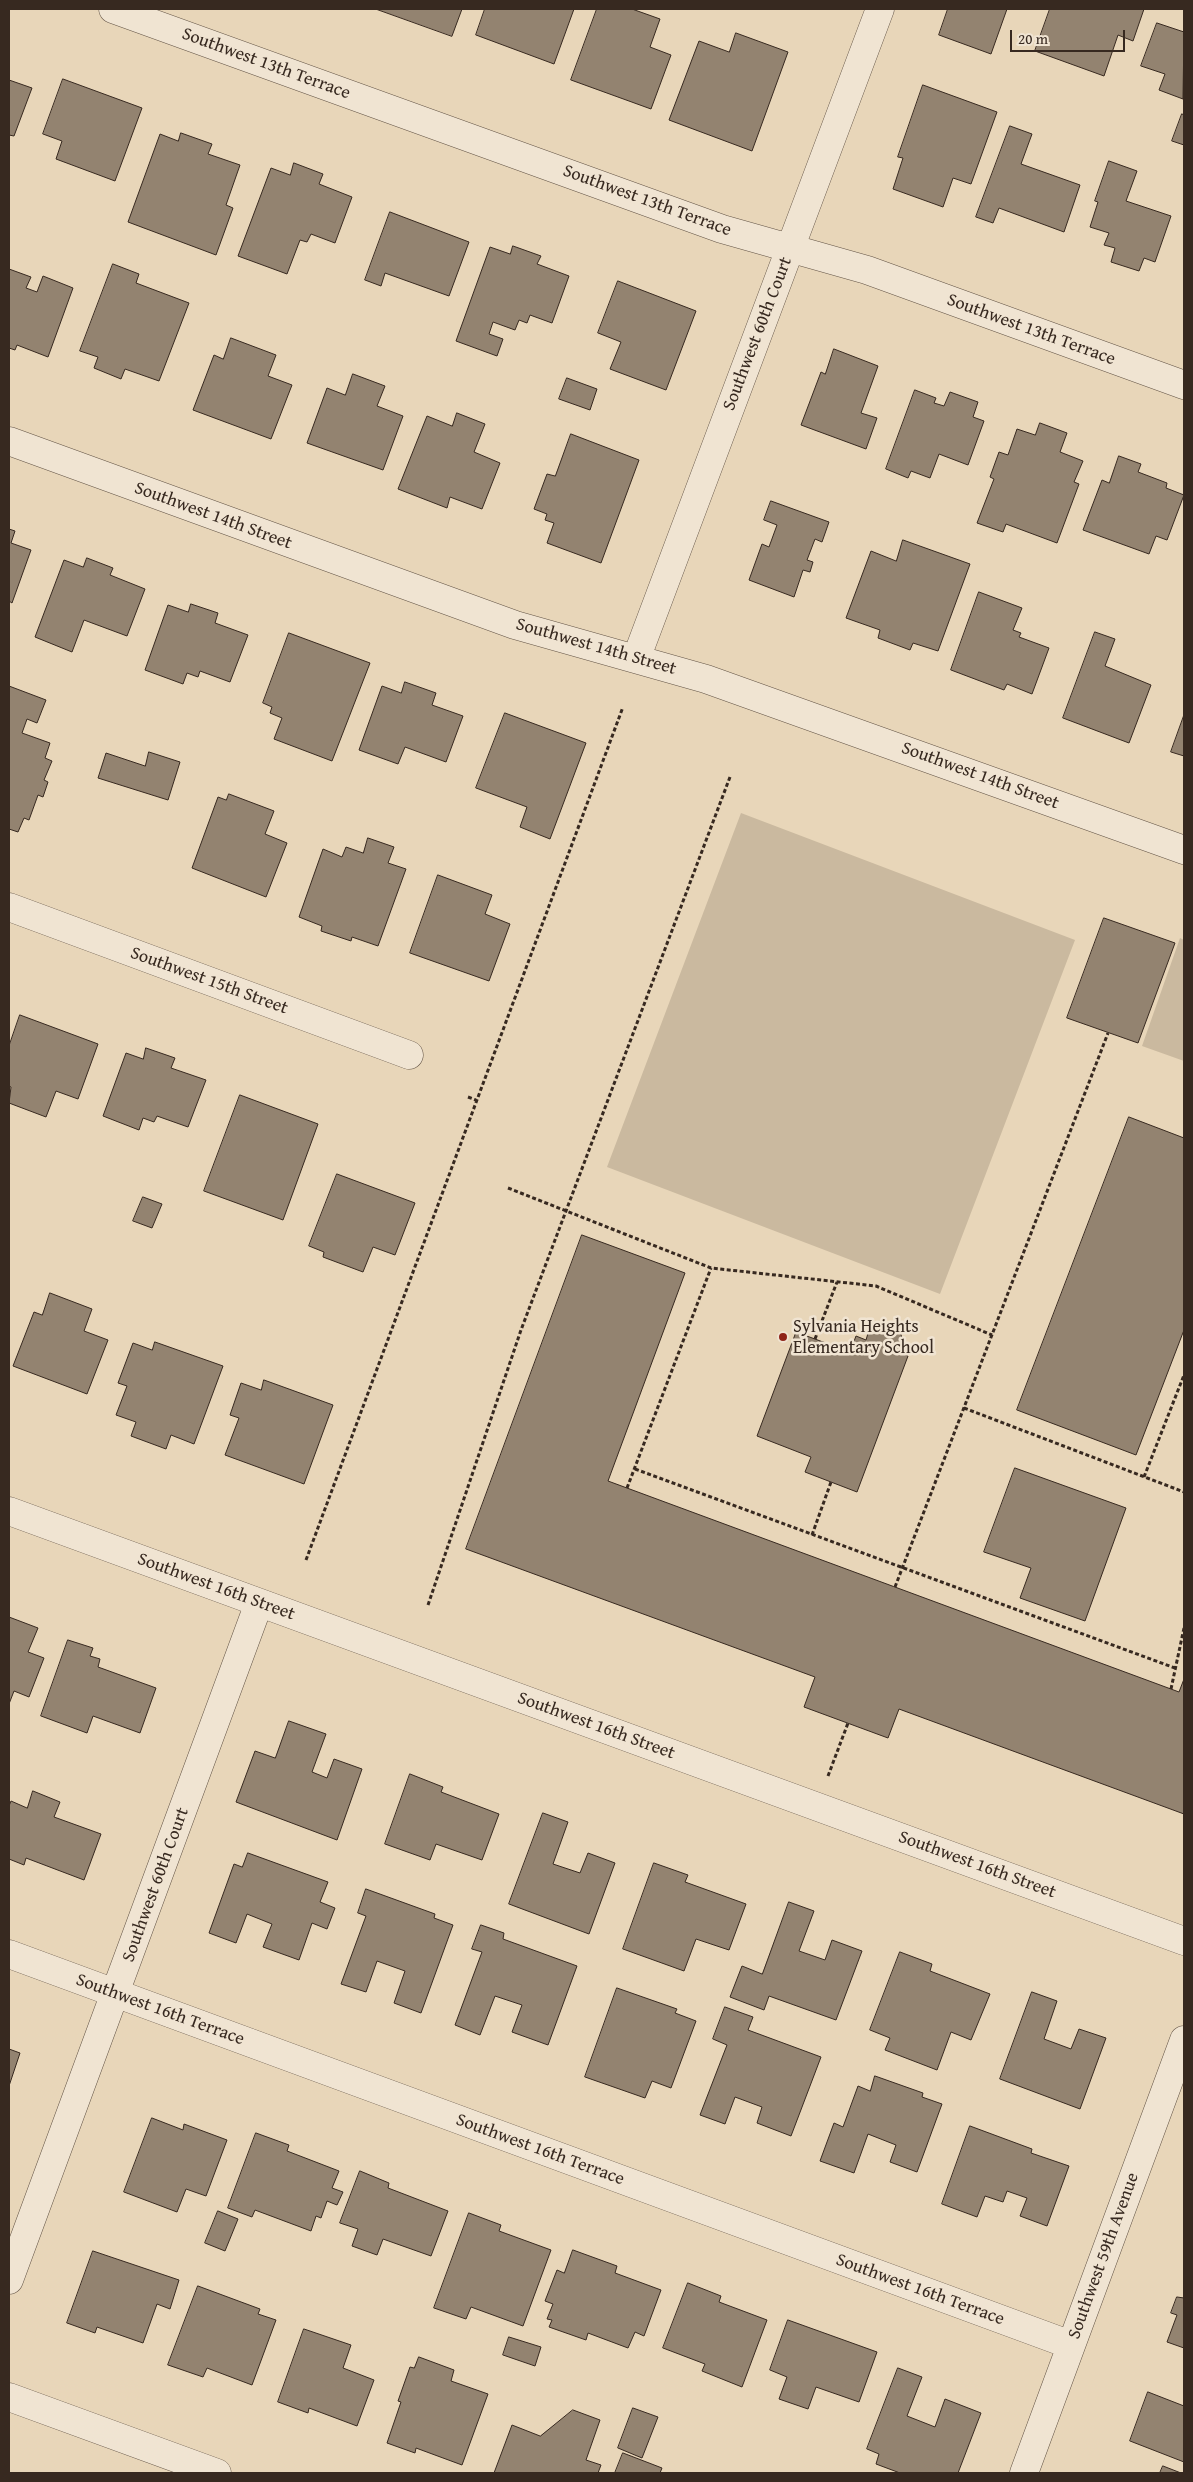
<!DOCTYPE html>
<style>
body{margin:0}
#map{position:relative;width:1193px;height:2482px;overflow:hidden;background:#e8d6b9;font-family:"Gentium Book Plus",serif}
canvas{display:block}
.frame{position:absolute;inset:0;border:10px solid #372920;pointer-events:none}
.scale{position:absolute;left:1010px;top:30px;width:115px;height:22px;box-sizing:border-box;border:2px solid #372920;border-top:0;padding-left:6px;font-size:15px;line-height:18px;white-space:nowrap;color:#372920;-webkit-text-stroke:4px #f0e4d2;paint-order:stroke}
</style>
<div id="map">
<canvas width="1193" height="2482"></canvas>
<div class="frame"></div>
<div class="scale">20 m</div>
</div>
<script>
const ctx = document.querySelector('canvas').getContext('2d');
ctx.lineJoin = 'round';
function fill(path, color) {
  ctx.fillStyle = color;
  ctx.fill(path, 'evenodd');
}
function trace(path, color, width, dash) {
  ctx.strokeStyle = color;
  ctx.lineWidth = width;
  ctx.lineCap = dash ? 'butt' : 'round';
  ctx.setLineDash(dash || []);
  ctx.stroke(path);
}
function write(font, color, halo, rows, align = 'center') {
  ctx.font = font + ' "Gentium Book Plus",serif';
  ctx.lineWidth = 5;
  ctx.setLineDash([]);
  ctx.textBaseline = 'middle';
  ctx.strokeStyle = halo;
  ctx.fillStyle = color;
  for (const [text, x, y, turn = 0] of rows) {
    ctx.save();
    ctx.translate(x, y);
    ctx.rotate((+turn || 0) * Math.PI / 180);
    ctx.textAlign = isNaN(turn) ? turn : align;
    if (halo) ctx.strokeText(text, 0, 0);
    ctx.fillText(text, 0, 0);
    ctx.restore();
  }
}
fill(new Path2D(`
 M741,813L1075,940L940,1294L607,1167Z
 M1180,938L1184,940V1061L1142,1046Z`), '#cab99f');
const building = new Path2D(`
 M376,9H462L452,36Z
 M485,9H574L554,64L476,35Z
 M597,9H632L660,19L650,47L671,55L651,109L571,80Z
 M948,9H1007L991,54L939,35Z
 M1050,9H1144L1133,41L1118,35L1104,76L1035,51Z
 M1157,23L1184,32L1183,99L1159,90L1165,74L1141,66Z
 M736,33L788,52L752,151L669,120L699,41L729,52Z
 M63,79L142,108L115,181L56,159L62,141L43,134Z
 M9,80L32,88L14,136L9,135Z
 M923,85L997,112L971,184L953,178L943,207L893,189L903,158L898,157Z
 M1182,114L1184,115V145L1172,141Z
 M1010,126L1032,134L1021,164L1080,185L1064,232L999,208L993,223L976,217Z
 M181,133L212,144L208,154L240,165L226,205L233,208L216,255L128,222L160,134L178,141Z
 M1109,161L1137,171L1126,201L1171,216L1155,262L1144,258L1139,271L1111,262L1115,248L1104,245L1109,233L1090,227L1098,202L1095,201Z
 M294,163L323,174L319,184L352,197L335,243L311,234L307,242L300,240L287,274L238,256L271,168L290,175Z
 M390,212L469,242L449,296L385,273L381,286L365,280Z
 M513,246L541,256L537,264L569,276L552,323L530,315L527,323L519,320L515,330L493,322L489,334L503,339L497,356L456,341L490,247L510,254Z
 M113,264L139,274L136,283L189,303L159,381L125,369L121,379L94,368L98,357L80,351Z
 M9,269L31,277L26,288L37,292L43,276L73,288L48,357L17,345L15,350L9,348Z
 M618,281L696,311L666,390L610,369L621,342L598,333Z
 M231,338L276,355L268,376L292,385L271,439L193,410L214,355L223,359Z
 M834,349L878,366L861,413L877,418L866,449L801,425L821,372L825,374Z
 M353,374L385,386L377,406L403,416L383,470L307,443L327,388L345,395Z
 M567,378L597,389L590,410L559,399Z
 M915,390L936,398L934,403L944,406L950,392L978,402L973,417L984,421L968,465L939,454L930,478L911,471L908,478L886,469Z
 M457,413L485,424L474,452L500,463L482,509L450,497L447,508L398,489L427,416L452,426Z
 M1040,423L1067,433L1060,452L1083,461L1074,482L1079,484L1057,543L1006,524L1003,532L977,523L994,479L990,477L999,452L1008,455L1017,429L1035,435Z
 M571,434L639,460L601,563L547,543L554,523L545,520L547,514L534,509L547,474L555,476Z
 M1119,456L1141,464L1138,472L1167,483L1166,488L1184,495L1167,540L1156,536L1149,554L1083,530L1102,480L1109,483Z
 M771,501L829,522L822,542L815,539L807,560L813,562L810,572L803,570L794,597L749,580L762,544L769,547L777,525L764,520Z
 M9,529L15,531L11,543L31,550L12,603L9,601Z
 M903,540L970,564L938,651L913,643L910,650L878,638L880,630L846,618L871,551L896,561Z
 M87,558L113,568L110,575L145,589L127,636L84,620L72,652L35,637L64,560L83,567Z
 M979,592L1022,608L1013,630L1021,633L1019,637L1049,648L1032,694L1007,684L1004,690L951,670Z
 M191,604L218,613L215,623L248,635L230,682L200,671L198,677L187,673L183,684L145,670L168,605L188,612Z
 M1095,632L1115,639L1105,666L1151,685L1129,743L1063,718Z
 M289,633L370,663L332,761L274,739L282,718L270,713L272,707L263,703Z
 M405,682L436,693L432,705L463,716L446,762L405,747L398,764L359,750L382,686L401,693Z
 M9,686L46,700L37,723L27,719L22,733L50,743L45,758L52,761L44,780L48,782L43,797L38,795L29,820L24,818L18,832L9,829Z
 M505,713L586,743L550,839L520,827L527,807L476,788Z
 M1184,715V756L1171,752Z
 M149,752L180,762L168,800L98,778L106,753L145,766Z
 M229,794L274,811L265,834L287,843L266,897L192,868L218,797L226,800Z
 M368,838L394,847L388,863L406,869L378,946L352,937L351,941L321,931L322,926L299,917L323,849L342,857L346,847L363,853Z
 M438,875L492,895L485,914L510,924L489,981L410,953Z
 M1104,918L1175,943L1138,1043L1067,1018Z
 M20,1015L98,1044L78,1099L56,1091L46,1117L9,1103L11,1087L9,1086V1046Z
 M146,1048L175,1058L171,1068L206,1080L188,1127L157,1116L154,1122L143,1118L139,1130L103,1116L126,1053L143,1059Z
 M240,1095L318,1124L283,1220L204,1191Z
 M1129,1117L1184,1138V1330L1136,1455L1017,1410Z
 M337,1174L415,1203L395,1255L373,1247L363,1272L323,1257L324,1252L309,1246Z
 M143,1197L162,1204L152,1228L133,1221Z
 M582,1235L685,1273L608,1481L1179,1692L1184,1679V1814L899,1709L888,1738L804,1707L815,1677L466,1549Z
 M50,1293L92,1309L84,1331L108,1340L87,1394L13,1366L34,1312L42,1315Z
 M878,1323H891L900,1331L903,1342L899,1352L908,1356L857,1492L805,1472L811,1457L757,1436L796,1332L850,1352L856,1336L866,1340L869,1330Z
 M155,1342L223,1366L194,1444L171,1435L166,1449L131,1436L136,1422L116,1415L127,1386L118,1383L133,1343L152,1350Z
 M264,1380L333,1405L304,1484L225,1455L239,1418L230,1415L241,1383L261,1390Z
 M1015,1468L1126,1508L1085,1621L1020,1598L1031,1568L984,1552Z
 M9,1617L38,1628L28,1652L44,1658L29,1697L14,1691L9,1704Z
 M68,1640L93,1648L90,1656L100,1659L98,1667L156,1688L140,1733L93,1716L87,1733L41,1716Z
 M289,1721L326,1734L312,1772L327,1778L334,1759L362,1769L337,1840L236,1802L255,1751L275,1758Z
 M410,1774L443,1787L441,1792L499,1814L482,1860L436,1844L430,1860L385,1844Z
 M33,1791L60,1802L54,1817L101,1834L84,1880L26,1858L24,1865L9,1859V1806L11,1801L27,1808Z
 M543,1813L568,1822L553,1864L580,1873L588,1853L615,1863L589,1934L509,1904Z
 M248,1853L328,1882L320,1902L335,1908L327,1929L312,1923L299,1960L263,1947L272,1924L247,1914L236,1943L209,1933L234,1864L242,1867Z
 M654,1863L688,1875L685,1882L746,1904L729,1950L696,1939L684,1971L623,1949Z
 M366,1889L435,1914L434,1918L453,1925L421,2013L394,2003L405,1971L377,1961L366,1992L341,1984L366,1916L358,1913Z
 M789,1902L814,1911L799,1951L825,1960L832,1940L862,1951L836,2020L769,1996L764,2010L730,1997L742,1966L762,1974Z
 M481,1925L504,1933L503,1939L577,1966L548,2045L512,2032L522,2005L495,1996L480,2035L455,2025L482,1952L472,1949Z
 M900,1952L932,1964L930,1971L990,1994L971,2040L951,2032L937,2070L885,2050L890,2038L870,2030Z
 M617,1988L677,2009L675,2013L696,2021L671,2088L652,2081L645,2098L585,2077Z
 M1032,1992L1057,2001L1044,2039L1071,2049L1079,2029L1106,2038L1080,2109L1000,2079Z
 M725,2007L753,2017L748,2030L821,2057L791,2136L757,2123L762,2107L735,2097L725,2124L700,2115L727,2045L713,2039Z
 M9,2049L20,2053L9,2086Z
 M875,2076L923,2093L922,2097L942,2104L917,2172L890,2162L896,2145L868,2134L854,2173L820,2161L834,2123L843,2127L858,2086L870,2091Z
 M152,2118L183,2130L184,2124L227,2140L206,2196L186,2189L177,2212L124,2192Z
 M970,2126L1032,2149L1031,2153L1069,2166L1047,2226L1020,2216L1027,2198L1007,2191L1003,2202L985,2196L977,2217L942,2204Z
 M256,2133L289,2145L287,2151L339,2171L332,2188L343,2192L337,2205L327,2201L321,2218L316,2216L311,2231L255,2210L252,2217L228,2208Z
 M360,2171L389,2183L388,2188L448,2211L431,2256L383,2239L377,2255L352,2246L358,2229L340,2223Z
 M218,2211L238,2219L225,2251L205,2243Z
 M469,2213L501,2225L499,2231L551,2250L523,2326L471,2307L466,2319L434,2308Z
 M573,2250L617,2266L615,2273L661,2290L644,2336L635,2332L628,2348L588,2333L586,2340L549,2327L552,2320L547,2319L553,2304L545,2301L557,2270L564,2273Z
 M93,2251L179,2280L170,2309L157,2304L143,2343L97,2327L95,2333L67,2323Z
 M688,2283L721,2296L719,2302L767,2320L742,2387L702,2371L705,2364L663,2348Z
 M198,2286L260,2309L258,2314L276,2320L252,2385L207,2368L203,2377L168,2365Z
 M1177,2297L1184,2298V2348L1167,2342L1177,2315L1171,2313Z
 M788,2320L877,2352L859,2402L816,2387L808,2409L779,2399L787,2377L770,2370Z
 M304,2329L351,2345L343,2368L374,2380L357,2426L309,2408L308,2413L278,2402Z
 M509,2337L541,2347L535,2366L503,2355Z
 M419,2357L454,2370L451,2381L488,2394L462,2465L416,2448L415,2453L387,2443L401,2402L398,2401L410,2367L414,2368Z
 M898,2368L922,2377L907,2416L935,2427L945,2399L981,2413L958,2473H900L876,2464L879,2454L867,2449Z
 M1148,2392L1184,2406V2462L1130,2441Z
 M633,2408L658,2417L642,2458L618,2448Z
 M573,2410L600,2420L586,2460L601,2465L598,2473H494L512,2425L540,2436Z
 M623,2453L662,2468L660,2473H615Z
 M1163,2466L1181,2473H1160Z`);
fill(building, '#938370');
trace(building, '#372920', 1);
const minor = new Path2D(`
 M113,9L722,229L867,270L1184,385
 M9,441L515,625L706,679L1184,850
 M636,659L880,9
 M9,907L409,1055
 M9,1511L1184,1941
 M9,1954L1071,2345
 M9,2280L259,1603
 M9,2397L217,2473
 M1024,2473L1184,2040`);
trace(minor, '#635446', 29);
trace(new Path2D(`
 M468,1097L476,1100
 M508,1188L711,1268L876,1286L992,1335
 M815,1339L837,1282
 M964,1408L1184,1492
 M635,1469L1175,1668
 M1144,1477L1184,1375
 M627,1488L711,1268
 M812,1535L831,1482
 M306,1560L623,707
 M895,1587L1108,1033
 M428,1605L521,1330L730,777
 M1171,1689L1184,1628
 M828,1776L848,1723`), '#372920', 3, [4, 2.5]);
trace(minor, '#f0e4d2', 28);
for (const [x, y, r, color] of [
 [783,1337,5,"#8f2418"]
]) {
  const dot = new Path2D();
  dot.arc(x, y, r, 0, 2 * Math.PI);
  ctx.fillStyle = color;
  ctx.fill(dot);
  trace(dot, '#f0e4d2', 2);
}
write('18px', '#372920', '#f0e4d2', [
 ["Southwest 13th Terrace",266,64,20],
 ["Southwest 13th Terrace",647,201,20],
 ["Southwest 13th Terrace",1031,330,20],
 ["Southwest 60th Court",758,334,-69],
 ["Southwest 14th Street",213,516,20],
 ["Southwest 14th Street",596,647,16],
 ["Southwest 14th Street",980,776,20],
 ["Southwest 15th Street",209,981,20],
 ["Southwest 16th Street",216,1587,20],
 ["Southwest 16th Street",596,1726,20],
 ["Southwest 16th Street",977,1865,20],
 ["Southwest 60th Court",156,1885,-70],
 ["Southwest 16th Terrace",160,2010,20],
 ["Southwest 16th Terrace",540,2150,20],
 ["Southwest 59th Avenue",1104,2256,-70],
 ["Southwest 16th Terrace",920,2290,20]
]);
write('18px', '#372920', '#f0e4d2', [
 ["Sylvania Heights",793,1327],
 ["Elementary School",793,1348]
], 'left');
</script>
